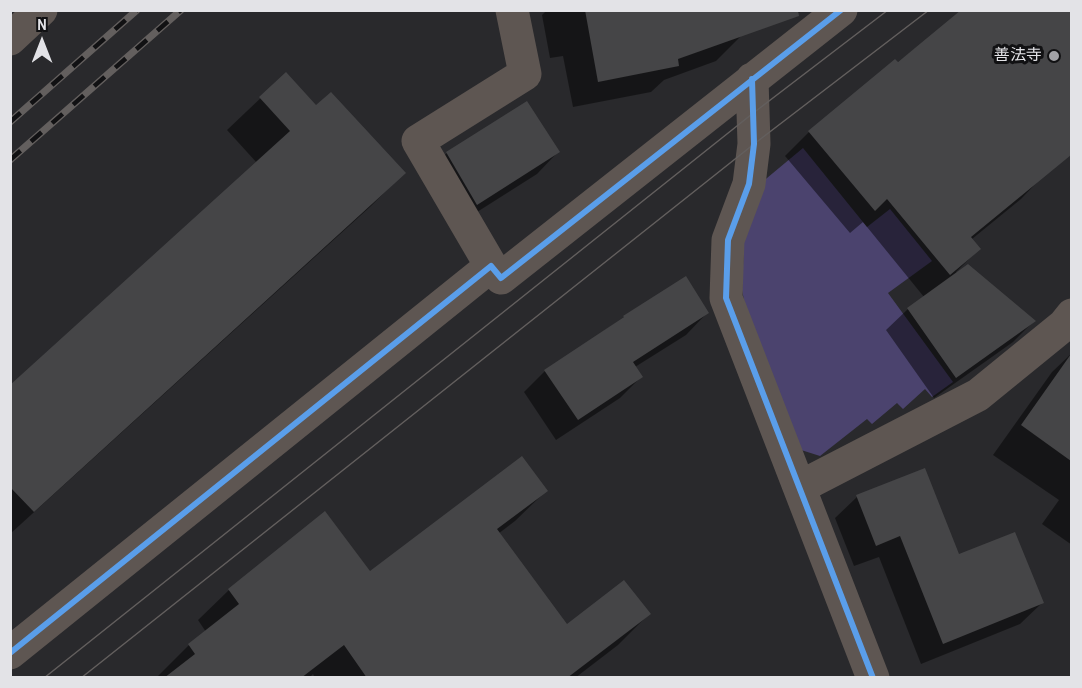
<!DOCTYPE html>
<meta charset="utf-8">
<style>
body{margin:0}
#map{position:relative;width:1082px;height:688px;overflow:hidden;background:#29292c;font-family:"Archivo Narrow",sans-serif}
canvas{display:block}
.frame{position:absolute;inset:0;border:12px solid #e3e3e7;pointer-events:none}
.north{position:absolute;left:12px;top:12px;width:60px;height:60px;-webkit-text-stroke:4px #111113;paint-order:stroke;rotate:0deg;font-size:16px;font-weight:700;line-height:24px;text-align:center;color:#e3e3e7}
.north::after{content:'';display:block;margin:auto;width:21px;height:27px;background:#e3e3e7;clip-path:polygon(50% 0,100% 100%,50% 72%,0 100%)}
</style>
<div id="map">
<canvas width="1082" height="688"></canvas>
<div class="frame"></div>
<div class="north">N</div>
</div>
<script>
const ctx = document.querySelector('canvas').getContext('2d');
ctx.lineJoin = 'round';
function fill(path, color) {
  ctx.fillStyle = color;
  ctx.fill(path, 'evenodd');
}
function trace(path, color, width, dash) {
  ctx.strokeStyle = color;
  ctx.lineWidth = width;
  ctx.lineCap = dash ? 'butt' : 'round';
  ctx.setLineDash(dash || []);
  ctx.stroke(path);
}
function write(font, color, halo, rows, align = 'center') {
  ctx.font = font + ' "Archivo Narrow","Noto Sans JP",sans-serif';
  ctx.lineWidth = 6;
  ctx.setLineDash([]);
  ctx.textBaseline = 'middle';
  ctx.strokeStyle = halo;
  ctx.fillStyle = color;
  for (const [text, x, y, turn = 0] of rows) {
    ctx.save();
    ctx.translate(x, y);
    ctx.rotate((+turn || 0) * Math.PI / 180);
    ctx.textAlign = isNaN(turn) ? turn : align;
    if (halo) ctx.strokeText(text, 0, 0);
    ctx.fillText(text, 0, 0);
    ctx.restore();
  }
}
fill(new Path2D(`
 M803,148L867,227L890,209L932,261L888,293L953,382L932,397L925,389L903,409L897,403L872,424L867,419L820,456L798,449L747,315L742,290L744,242L761,183Z`), '#4b436e');
fill(new Path2D(`
 M547,10H806L741,33L742,35L716,61L664,80L651,92L573,107L563,56L550,58L542,15Z
 M964,10H1072V144L1040,170L1044,175L1021,199L972,239L979,249L956,272L1034,321L1013,342L934,398L886,330L908,309L924,297L863,222L850,233L785,156L809,132Z
 M286,74L316,107L404,173L371,206L10,534V387L257,163L227,130Z
 M558,152L537,174L455,226L425,174L447,153Z
 M707,313L686,335L635,367L641,377L620,398L556,440L524,392L545,371L624,317Z
 M1072,353V545L1042,524L1059,500L993,455L1052,372Z
 M924,470L958,556L1042,603L1020,624L921,664L879,557L854,566L835,518L857,497Z
 M546,491L515,521L498,534L566,626L649,614L618,645L575,678H315L313,674L309,678L158,676L189,645L206,632L198,620L229,590L370,573Z`), '#0007');
fill(new Path2D(`
 M585,10H798L799,16L678,59L679,66L598,82Z
 M961,10H1071V155L971,237L981,249L950,275L887,199L875,211L808,131L895,59L898,62Z
 M286,72L316,105L331,92L406,173L34,512L10,487V385L290,131L259,97Z
 M527,101L560,152L477,205L446,152Z
 M968,264L1036,321L956,378L907,308Z
 M686,276L709,313L633,362L643,377L578,420L544,370L624,317L623,316Z
 M1071,354V461L1021,425Z
 M522,456L548,491L497,529L567,624L624,580L651,614L567,678H367L344,645L301,678H164L195,654L188,644L239,604L228,589L325,511L370,571Z
 M925,468L959,554L1015,532L1044,603L943,644L900,536L876,546L856,495Z`), '#454547');
trace(new Path2D(`
 M10,39L41,10
 M752,79L754,144L749,184L728,240L726,298L873,678
 M491,266L418,141L525,74L512,10
 M800,487L978,395L1064,325L1072,315
 M10,653L491,266L501,278L841,10`), '#5e5652', 33);
trace(new Path2D(`
 M44,678L752,114L888,10
 M81,678L754,144L929,10`), '#635f5e', 1.5);
const rail = new Path2D(`
 M10,122L137,10
 M10,160L181,10`);
trace(rail, '#635f5e', 7);
trace(rail, '#111113', 4.5, [14]);
trace(new Path2D(`
 M752,79L754,144L749,184L728,240L726,298L873,678
 M10,653L491,266L501,278L841,10`), '#5a9eea', 6);
for (const [x, y, r, color] of [
 [1054,56,6,"#a2a2a6"]
]) {
  const dot = new Path2D();
  dot.arc(x, y, r, 0, 2 * Math.PI);
  ctx.fillStyle = color;
  ctx.fill(dot);
  trace(dot, '#111113', 2);
}
write('16px', '#e3e3e7', '#111113', [
 ["善法寺",1042,56]
], 'right');
</script>
